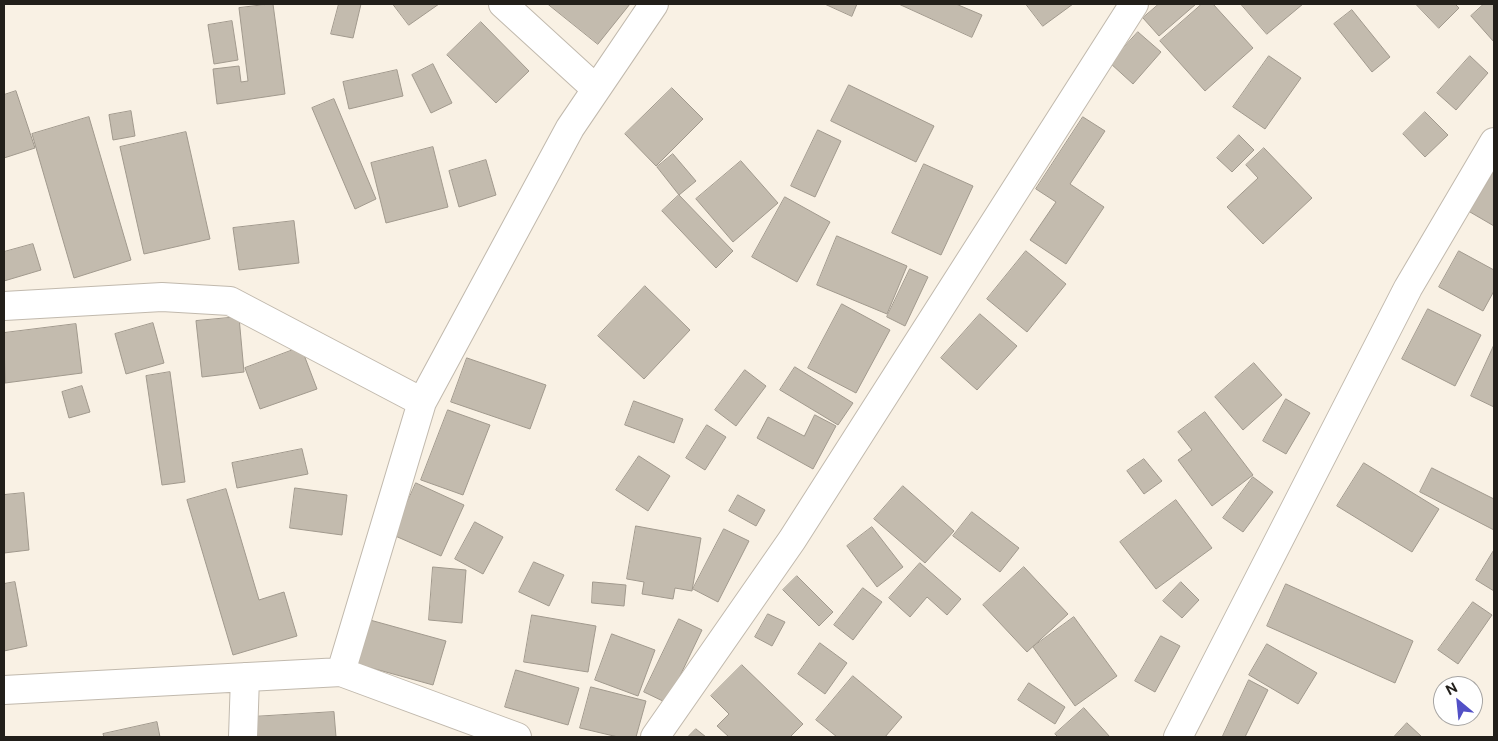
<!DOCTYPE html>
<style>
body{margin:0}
#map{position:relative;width:1498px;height:741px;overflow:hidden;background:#f9f1e4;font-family:"Public Sans",sans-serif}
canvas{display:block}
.frame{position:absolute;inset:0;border:5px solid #221f1a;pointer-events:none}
.north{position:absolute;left:1433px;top:676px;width:50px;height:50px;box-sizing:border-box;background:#fff;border:1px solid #a7a5a3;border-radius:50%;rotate:332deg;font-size:14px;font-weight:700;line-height:20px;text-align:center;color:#221f1a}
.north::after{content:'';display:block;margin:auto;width:18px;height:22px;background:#5250c6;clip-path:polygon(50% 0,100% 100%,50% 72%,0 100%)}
</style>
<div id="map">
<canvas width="1498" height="741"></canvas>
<div class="frame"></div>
<div class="north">N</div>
</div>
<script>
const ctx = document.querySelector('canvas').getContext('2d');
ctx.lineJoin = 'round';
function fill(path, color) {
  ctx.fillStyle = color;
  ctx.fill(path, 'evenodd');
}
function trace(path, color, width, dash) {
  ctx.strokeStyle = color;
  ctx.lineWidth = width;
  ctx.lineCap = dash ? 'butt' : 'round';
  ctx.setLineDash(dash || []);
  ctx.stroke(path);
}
const building = new Path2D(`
 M273,4L285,94L217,104L213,69L239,66L241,82L248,81L239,8Z
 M339,4H361L353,38L331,34Z
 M393,4H439L409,25Z
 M548,4H630L598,44Z
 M825,4H857L852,16Z
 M899,4H956L982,15L972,37Z
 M1026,4H1073L1043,26Z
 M1159,4H1196L1159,36L1143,18Z
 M1202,4H1213L1253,48L1205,91L1160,41Z
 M1241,4H1303L1267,34Z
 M1416,4H1455L1459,8L1439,28Z
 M1484,4H1494V42L1471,16Z
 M1352,10L1390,57L1372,72L1334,24Z
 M232,21L238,60L214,64L208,25Z
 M481,22L529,71L496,103L447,55Z
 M1138,32L1161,52L1133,84L1110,63Z
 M1269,56L1301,78L1265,129L1233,107Z
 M1470,56L1488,73L1456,110L1437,93Z
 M433,64L452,103L431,113L412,75Z
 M397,70L403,96L349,109L343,82Z
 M849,85L934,126L916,162L831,121Z
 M672,88L703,119L656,166L625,134Z
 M16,91L35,148L4,158V95Z
 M334,99L376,199L355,209L312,108Z
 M131,111L135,136L113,140L109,115Z
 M1425,112L1448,135L1425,157L1403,134Z
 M89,117L131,260L74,278L32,134Z
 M1083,117L1105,131L1070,184L1104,207L1066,264L1030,240L1056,202L1036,189Z
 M818,130L841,141L815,197L791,186Z
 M186,132L210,239L144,254L120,147Z
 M1239,135L1254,150L1232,172L1217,158Z
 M433,147L448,207L386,223L371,163Z
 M1264,148L1312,198L1263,244L1227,207L1258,178L1246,165Z
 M673,154L696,181L679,195L657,167Z
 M486,160L496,195L459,207L449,171Z
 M741,161L778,203L733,242L696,199Z
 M924,164L973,186L941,255L892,233Z
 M1494,171V226L1470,212Z
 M679,195L733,251L716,268L662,211Z
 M785,197L830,222L797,282L752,257Z
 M294,221L299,263L239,270L233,228Z
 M837,236L907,266L887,314L817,285Z
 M33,244L41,270L4,281V252Z
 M1026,251L1066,284L1027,332L987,299Z
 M1459,251L1494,270V291L1483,311L1439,287Z
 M910,269L928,277L905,326L887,317Z
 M645,286L690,330L644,379L598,336Z
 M842,304L890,330L856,393L808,368Z
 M1428,309L1481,335L1455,386L1402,359Z
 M980,314L1017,346L977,390L941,358Z
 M239,317L244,372L202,377L196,321Z
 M153,323L164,363L126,374L115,334Z
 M76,324L82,373L5,383L4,333Z
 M1494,345V407L1471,396Z
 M301,347L317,389L260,409L245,368Z
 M467,358L546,385L530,429L451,402Z
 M1254,363L1282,395L1243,430L1215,397Z
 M795,367L853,403L838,425L780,390Z
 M745,370L766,386L736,426L715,410Z
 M170,372L185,482L162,485L146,376Z
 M82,386L90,412L69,418L62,392Z
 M1286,399L1310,413L1286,454L1263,441Z
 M634,401L683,419L674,443L625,425Z
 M448,410L490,425L463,495L421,480Z
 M1205,412L1253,475L1212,506L1178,460L1192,450L1178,432Z
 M815,415L836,426L813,469L757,438L768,417L804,436Z
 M707,425L726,437L705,470L686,458Z
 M302,449L308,474L237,488L232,463Z
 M639,456L670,476L648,511L616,490Z
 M1144,459L1162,481L1144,494L1127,471Z
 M1364,463L1439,509L1412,552L1337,506Z
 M1432,468L1494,499V530L1420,492Z
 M1253,477L1273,492L1243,532L1223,518Z
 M416,483L464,505L441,556L393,535Z
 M903,486L954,531L925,563L874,519Z
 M295,488L347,495L342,535L290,528Z
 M226,489L259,600L284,592L297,636L233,655L187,500Z
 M24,493L29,550L4,553V495Z
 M738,495L765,510L756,526L729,511Z
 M1176,500L1212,548L1156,589L1120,542Z
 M972,512L1019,548L1000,572L953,536Z
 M475,522L503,537L483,574L455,559Z
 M636,526L701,538L692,591L675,588L673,599L642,594L644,582L627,579Z
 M872,527L903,567L877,587L847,546Z
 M724,529L749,541L718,602L693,589Z
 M1494,550V591L1476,580Z
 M534,562L564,575L549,606L519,592Z
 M920,563L961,599L947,615L927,597L910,617L889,598Z
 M433,567L466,570L462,623L429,620Z
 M1024,567L1068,614L1027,652L983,605Z
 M797,576L833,612L819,626L783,590Z
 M15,582L27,646L4,651V584Z
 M593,582L626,585L624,606L592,603Z
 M1181,582L1199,600L1182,618L1163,601Z
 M1286,584L1413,641L1395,683L1267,626Z
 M863,588L882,602L853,640L834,625Z
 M1473,602L1492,615L1458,664L1438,650Z
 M768,614L785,622L772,646L755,637Z
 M532,615L596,626L588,672L524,662Z
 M1074,617L1117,676L1075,706L1033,647Z
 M679,619L702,630L667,703L644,692Z
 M370,620L446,641L433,685L357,664Z
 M612,634L655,650L638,696L595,680Z
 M1161,636L1180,646L1155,692L1135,681Z
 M820,643L847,663L825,694L798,674Z
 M1267,644L1317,673L1298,704L1249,675Z
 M742,665L803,724L790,737H729L717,726L729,714L711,696Z
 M516,670L579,688L568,725L505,707Z
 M853,676L902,717L885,737H837L816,720Z
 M1249,680L1268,690L1245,737H1225L1223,736Z
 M1029,683L1065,707L1055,724L1018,700Z
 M591,687L646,701L636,737H618L580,728Z
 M1084,708L1110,737H1058L1055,734Z
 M334,712L336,737H252L251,717Z
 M157,722L160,737H104L103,734Z
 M1407,723L1422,737H1394Z
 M696,729L706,737H688Z`);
fill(building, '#c3bbae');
trace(building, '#a1998d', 1);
const street = new Path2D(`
 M503,4L596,89
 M4,306L162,297L230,301L422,402
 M341,672L422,402L570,128L654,4
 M4,690L341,672L517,737
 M243,737L245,677
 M655,737L792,540L1134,4
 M1178,737L1408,288L1494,142`);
trace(street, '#c1b9ad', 30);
trace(street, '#fff', 28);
</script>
